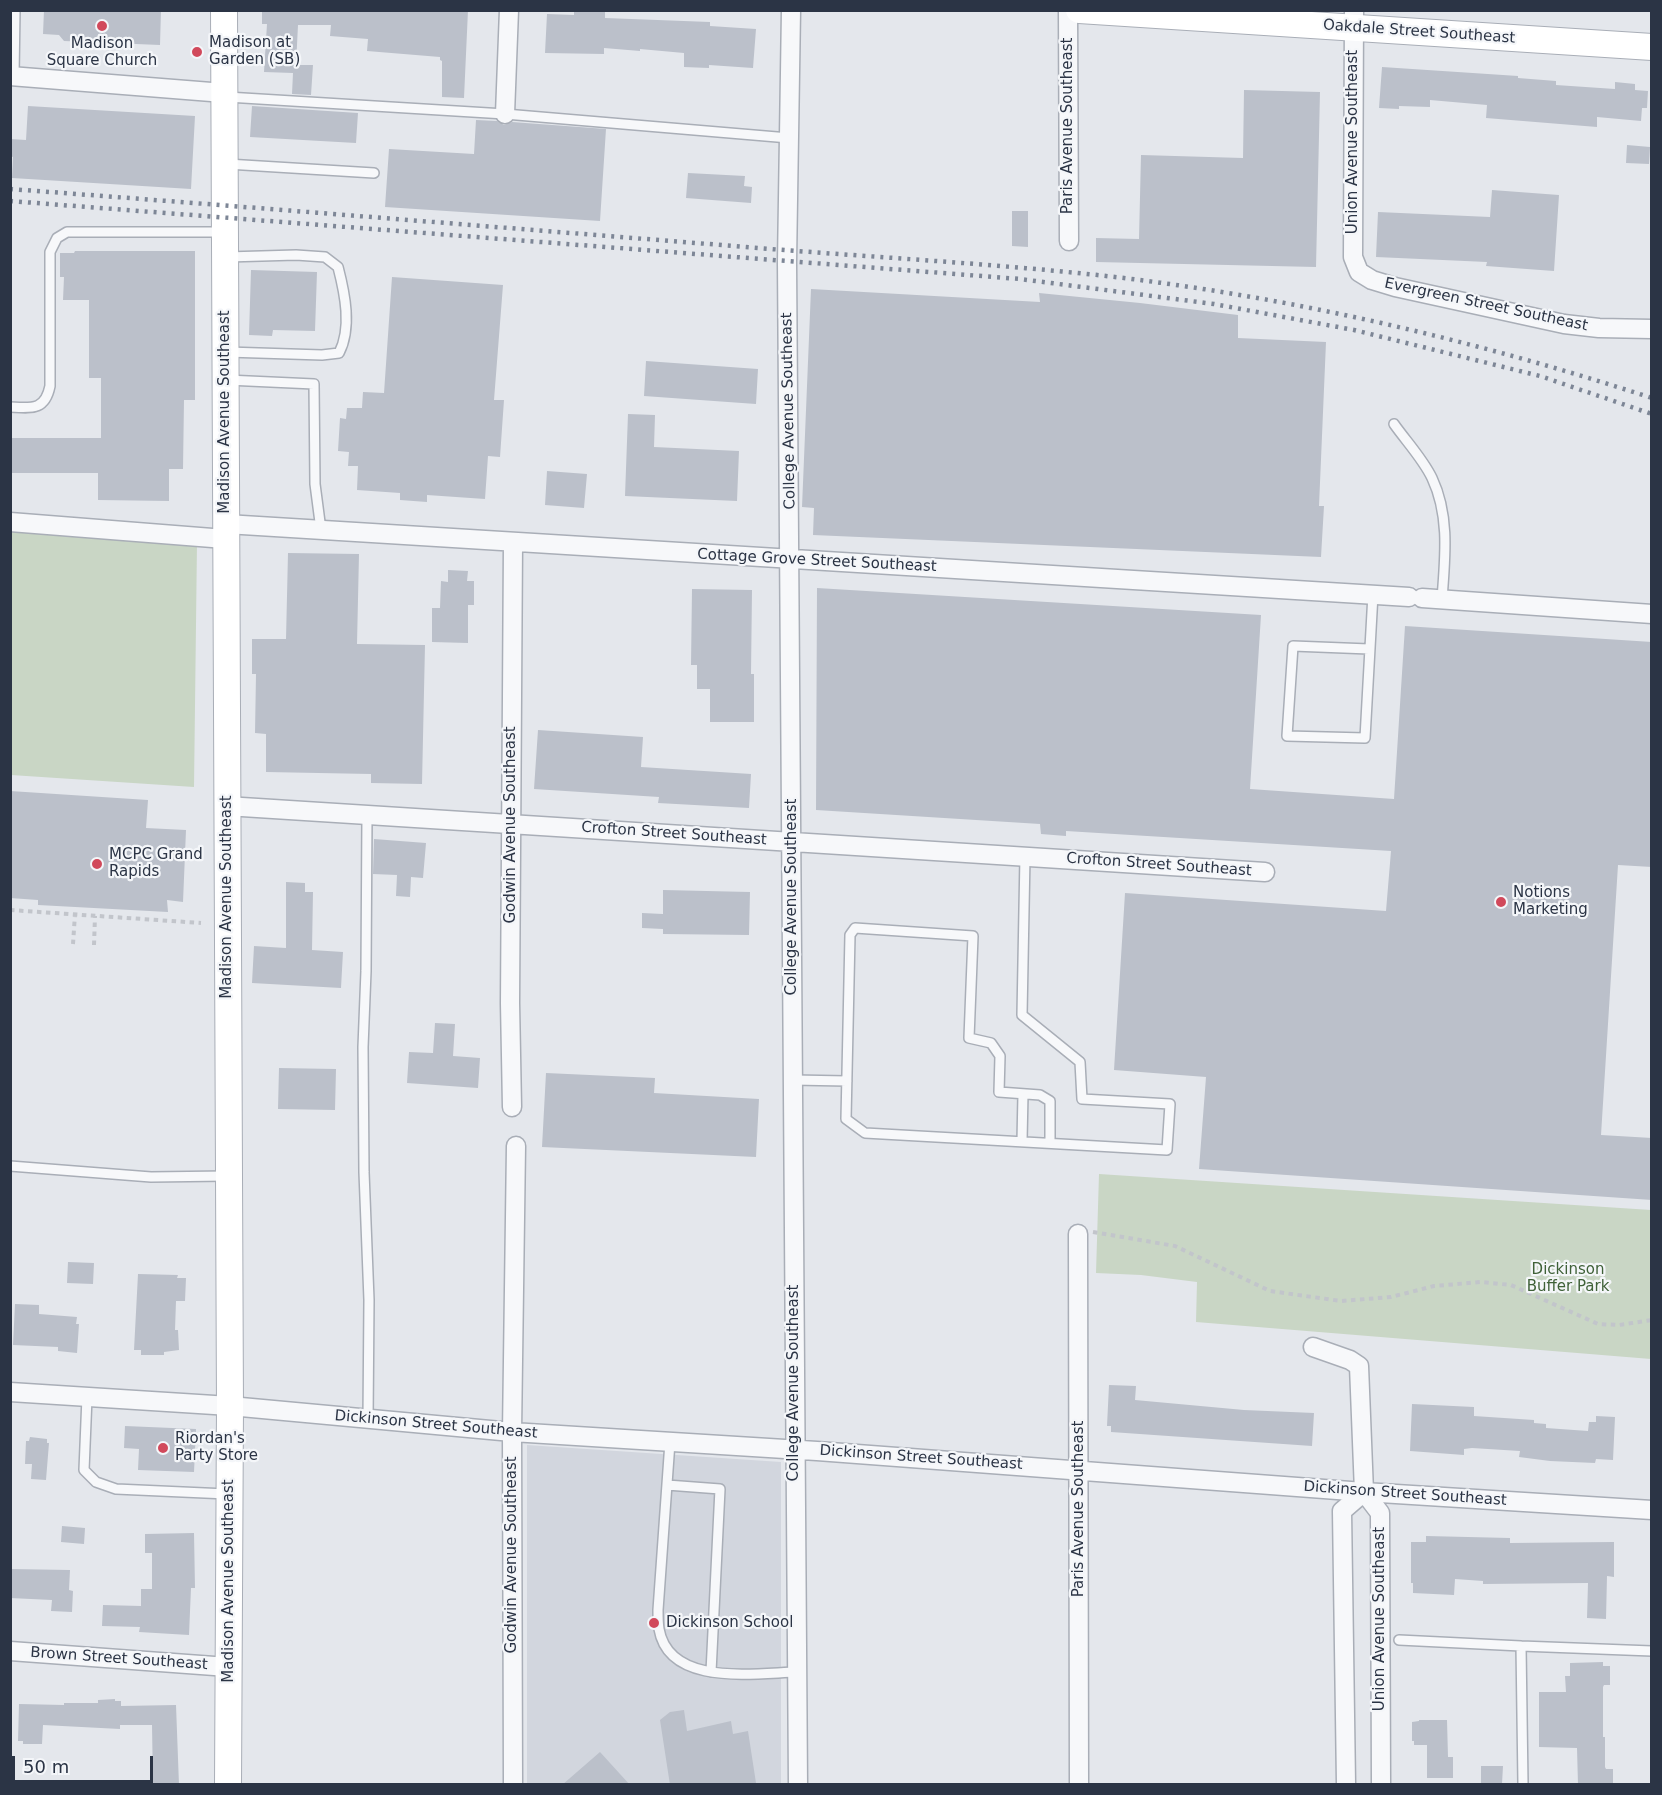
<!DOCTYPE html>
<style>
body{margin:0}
#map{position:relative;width:1662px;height:1795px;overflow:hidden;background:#e4e7ec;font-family:"DejaVu Sans",sans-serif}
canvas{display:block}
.frame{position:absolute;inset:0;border:12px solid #2b3445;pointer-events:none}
.scale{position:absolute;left:12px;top:1756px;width:141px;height:27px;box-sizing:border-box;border:3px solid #2b3445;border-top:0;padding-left:8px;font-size:18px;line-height:21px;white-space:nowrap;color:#2b3445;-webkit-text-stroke:4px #f4f6f9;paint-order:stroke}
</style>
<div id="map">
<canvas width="1662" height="1795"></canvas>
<div class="frame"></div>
<div class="scale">50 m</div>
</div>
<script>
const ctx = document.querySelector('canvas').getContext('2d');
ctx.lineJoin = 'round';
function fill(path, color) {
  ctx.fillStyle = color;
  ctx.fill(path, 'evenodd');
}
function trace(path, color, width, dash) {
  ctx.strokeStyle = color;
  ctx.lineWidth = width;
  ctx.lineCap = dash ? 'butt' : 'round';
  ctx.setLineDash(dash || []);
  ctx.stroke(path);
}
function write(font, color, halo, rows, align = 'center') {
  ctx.font = font + ' "DejaVu Sans",sans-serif';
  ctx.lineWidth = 4.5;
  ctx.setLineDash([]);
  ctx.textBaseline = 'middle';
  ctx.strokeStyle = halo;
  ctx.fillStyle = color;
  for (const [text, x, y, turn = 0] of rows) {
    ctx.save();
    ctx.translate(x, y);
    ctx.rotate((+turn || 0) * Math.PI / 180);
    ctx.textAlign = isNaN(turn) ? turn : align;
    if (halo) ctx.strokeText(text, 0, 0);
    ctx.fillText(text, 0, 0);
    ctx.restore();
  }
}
fill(new Path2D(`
 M527,1445L781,1462V1784H527Z`), '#d2d6de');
fill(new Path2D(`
 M10,529L197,543L194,787L11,775Z
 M1099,1174L1651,1210V1359L1196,1322L1197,1282L1141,1275L1096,1273Z`), '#c9d6c5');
fill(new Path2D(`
 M44,10H161L160,45L64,41L59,35L43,34Z
 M262,10H468L464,98L442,97V61L440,60V57L367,51L368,39L330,36L331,25H298L296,65H313L311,95L292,94L293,73L264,72L267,24H262Z
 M574,11L605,12V18L710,22V26L756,29L753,68L709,65V68L684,67V53L640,49V51L604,48V54L545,53L547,14L574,15Z
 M1382,67L1518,76V78L1556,81V85L1615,89V82L1635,84V90L1648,91L1647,108H1642L1641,121L1597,117V127L1486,118L1487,105L1430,100V107L1399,106V109L1379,108Z
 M1244,90L1320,92L1316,267L1096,262V238L1139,239L1141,155L1243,158Z
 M28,106L195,116L191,189L12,178L13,157L10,156V139L26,140Z
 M252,106L358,113L356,143L250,137Z
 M476,120L497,121L504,125L512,122L606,129L600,221L385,207L389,149L474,154Z
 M1627,145L1650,147L1649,164L1626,163Z
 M688,173L745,176L744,186L752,187L751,203L686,198Z
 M1492,190L1559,195L1554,271L1486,266L1487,262L1376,257L1378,212L1490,217Z
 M1012,211H1028V247L1012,246Z
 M75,251H195V400H184L183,469H169V501L98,500V473H10V438H101V378H89V300H63L64,277H60V253H74Z
 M251,270L317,272L315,331L273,330L272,336L249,335Z
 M392,277L503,285L494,400H504L500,457L488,456L485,499L427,495V502L400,500V493L357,490L358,466H348L349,452L338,451L340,418L346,419L347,408H362L363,392L384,393Z
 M811,289L1040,302L1039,293L1140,303L1238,315V338L1326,342L1319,506H1324L1321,557L813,535L814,508L802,507Z
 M646,361L758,369L756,404L644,396Z
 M628,414L655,415L654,447L739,451L737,501L625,496Z
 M547,471L587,474L584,508L545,505Z
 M288,553L359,554L357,644L425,645L422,784L371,783V774L266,772V734L255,733L256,674H252V639H286Z
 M448,570L468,571L467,581H474V605H468V643L432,642V608H440L441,581L448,582Z
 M817,588L1261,615L1250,789L1394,799L1405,626L1652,642V867L1618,865L1601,1135L1652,1138V1200L1199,1169L1206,1077L1114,1070L1125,893L1386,911L1391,851L1066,831V836L1041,834L1040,824L816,810Z
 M692,589L752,590L751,674H754V722H710V689H697V665H691Z
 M538,730L643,737L641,767L751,774L749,808L658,803L659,797L534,789Z
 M10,791L148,800L146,828L186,830L183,902L167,900L168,912L38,905V900L10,898Z
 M374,839L426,843L423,878L411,877L410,897L396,896L397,875L373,874Z
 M286,882L305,883V892H313L312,950L343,952L341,988L252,983L254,946L286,948Z
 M663,890L750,892L749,935L663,934V929L642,928V913L663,914Z
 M435,1023L455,1024L453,1056L480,1058L478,1088L407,1083L409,1052L433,1053Z
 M279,1068L336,1069L335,1110L278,1109Z
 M546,1073L655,1078L654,1093L759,1099L756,1157L542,1147Z
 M68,1262L94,1263L93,1284L67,1283Z
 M138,1274L178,1275L177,1278H186L185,1301H176L175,1330H178L179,1350L164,1352V1355H141V1350H134Z
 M15,1304L39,1305V1314L77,1317L76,1324H79L77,1353L58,1351V1347L13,1345Z
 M1109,1385L1136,1386L1135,1400L1244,1410L1314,1413L1312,1446L1111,1432V1426H1107Z
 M1412,1404L1474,1407V1416L1534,1420V1423L1546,1424V1428L1588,1431L1589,1422H1596V1416L1615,1417L1613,1460L1596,1459L1595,1463L1550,1461L1519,1457L1520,1451L1472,1448L1464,1449V1455L1410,1451Z
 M125,1426L196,1429L194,1472L138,1470L139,1449L124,1448Z
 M30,1437L47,1439V1443H49L46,1480L31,1479L32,1464H25L26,1441H29Z
 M62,1526L85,1528L84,1544L61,1542Z
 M194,1533L195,1588H191L189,1635L139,1632L140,1627L102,1626L103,1605L141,1606V1589H152V1553H145V1534Z
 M1426,1536L1510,1538V1543L1614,1542V1577L1607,1576L1606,1619L1587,1618L1588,1583L1483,1584V1581L1455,1579L1454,1595L1413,1593V1583H1411V1542H1426Z
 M10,1569L70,1570L69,1590L73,1591L72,1612L51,1611L52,1600L10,1598Z
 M1603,1662V1666H1610V1685H1604L1603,1687V1737H1605V1767L1606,1769H1613V1785H1578L1577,1748L1539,1747V1692H1566L1565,1676H1570V1663Z
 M115,1699V1701H121V1706L176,1705L179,1785H153L152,1725H120V1729L43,1725L42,1744H23V1741H18L19,1704L64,1705V1703H98V1700Z
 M684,1710L687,1731L731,1721L733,1734L748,1731L756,1783L749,1785H670L660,1720L670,1712Z
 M1419,1720H1447L1448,1757H1453V1778H1427V1745H1414V1741H1412V1722L1419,1721Z
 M600,1752L630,1785H562Z
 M1481,1766H1503L1502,1784L1481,1783Z`), '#bbc0ca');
const lane = new Path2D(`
 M14,76L15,10
 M227,97L505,114L789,138
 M227,164L374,173
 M227,352L322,355L339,353C352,328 345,294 338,267L325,257L296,255L227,257
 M227,380L314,384L315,484L321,530
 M10,407C31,408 45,411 50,386V252L57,238L67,232H222
 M1394,424C1406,441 1423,459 1432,478C1450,516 1445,558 1442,599
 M1369,649L1293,646L1287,736L1365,738L1373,594
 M367,815L366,971L363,1047L364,1172L369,1300L368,1419
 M1025,856L1022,1015L1080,1062L1082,1099L1170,1104L1167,1150L865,1133L846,1119L850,935L855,928L973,936L969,1038L991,1043L1000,1056L999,1092L1040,1095L1050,1101V1143
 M793,1080L847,1081
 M1022,1141L1023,1094
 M10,1166L151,1177L226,1176
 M87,1397L84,1470L96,1482L116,1489L227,1494
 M670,1442L658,1610C658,1616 658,1623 659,1629C669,1687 755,1673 797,1672
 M667,1485L720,1489L711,1672
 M1399,1640L1521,1646
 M1523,1784L1521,1646L1652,1651`);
const street = new Path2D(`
 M791,10L787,262L798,1784
 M1068,10L1069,241
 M1354,10L1353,257L1359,272L1372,280L1395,287L1564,324L1599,328L1652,329
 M10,76L224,93
 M505,114L509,10
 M10,522L225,539
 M226,524L1409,597
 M1422,598L1652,614
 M226,806L1265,872
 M512,1107L510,1003L513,543
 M1078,1234L1079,1784
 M1313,1347L1350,1360L1359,1366L1364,1492L1380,1513L1381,1784
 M10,1392L230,1406L512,1432L817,1451L1364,1492L1652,1510
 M10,1651L228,1667
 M513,1784L512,1432L516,1146
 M1346,1784L1342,1511L1364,1492`);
const secondary = new Path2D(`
 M224,10L230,1406L228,1784
 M1079,10L1652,47`);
trace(lane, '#a9aeb7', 12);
trace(street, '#a9aeb7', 21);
trace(secondary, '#a9aeb7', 28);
trace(new Path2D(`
 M10,910L201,923
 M73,944L75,914
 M94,945L95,916
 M1093,1232L1175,1246L1270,1291L1341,1301L1391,1297L1434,1286L1481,1282L1511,1285L1598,1324L1619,1325L1652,1320`), '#c2c5cb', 4, [4.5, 4.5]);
trace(lane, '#f7f8fa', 9);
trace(street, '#f7f8fa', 18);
trace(secondary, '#fff', 26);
trace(new Path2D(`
 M10,189C252,207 493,227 734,246C864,257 994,263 1124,278C1304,300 1480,342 1652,398
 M10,201L1020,279L1214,304L1354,330L1540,376L1652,414`), '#7d8696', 4.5, [3, 6]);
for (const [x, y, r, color] of [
 [102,26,6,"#d1495b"],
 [197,52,6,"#d1495b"],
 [97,864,6,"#d1495b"],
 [1501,902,6,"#d1495b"],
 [163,1448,6,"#d1495b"],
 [654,1623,6,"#d1495b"]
]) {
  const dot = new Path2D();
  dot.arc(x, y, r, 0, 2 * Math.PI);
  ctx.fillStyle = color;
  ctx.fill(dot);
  trace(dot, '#f4f6f9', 2);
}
write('15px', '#2b3445', '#f4f6f9', [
 ["Oakdale Street Southeast",1419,32,4],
 ["Paris Avenue Southeast",1068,126,-90],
 ["Union Avenue Southeast",1353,142,-90],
 ["Evergreen Street Southeast",1486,305,12],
 ["College Avenue Southeast",789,411,-91],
 ["Madison Avenue Southeast",225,412,-90],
 ["Cottage Grove Street Southeast",817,561,3],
 ["Godwin Avenue Southeast",511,825,-90],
 ["Crofton Street Southeast",674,834,4],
 ["Crofton Street Southeast",1159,865,4],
 ["Madison Avenue Southeast",227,897,-90],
 ["College Avenue Southeast",792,897,-90],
 ["College Avenue Southeast",794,1383,-90],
 ["Dickinson Street Southeast",436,1425,5],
 ["Dickinson Street Southeast",921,1458,4],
 ["Dickinson Street Southeast",1405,1494,4],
 ["Paris Avenue Southeast",1079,1509,-90],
 ["Godwin Avenue Southeast",512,1555,-90],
 ["Madison Avenue Southeast",229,1581,-90],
 ["Union Avenue Southeast",1380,1619,-90],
 ["Brown Street Southeast",119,1659,4]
]);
write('15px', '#2b3445', '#f4f6f9', [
 ["Madison at",209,43],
 ["Garden (SB)",209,60],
 ["Madison",102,44,"center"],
 ["Square Church",102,61,"center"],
 ["MCPC Grand",109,855],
 ["Rapids",109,872],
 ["Notions",1513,893],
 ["Marketing",1513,910],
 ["Riordan's",175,1439],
 ["Party Store",175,1456],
 ["Dickinson School",666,1623]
], 'left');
write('15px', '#3f6138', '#f4f6f9', [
 ["Dickinson",1568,1270],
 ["Buffer Park",1568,1287]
]);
</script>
